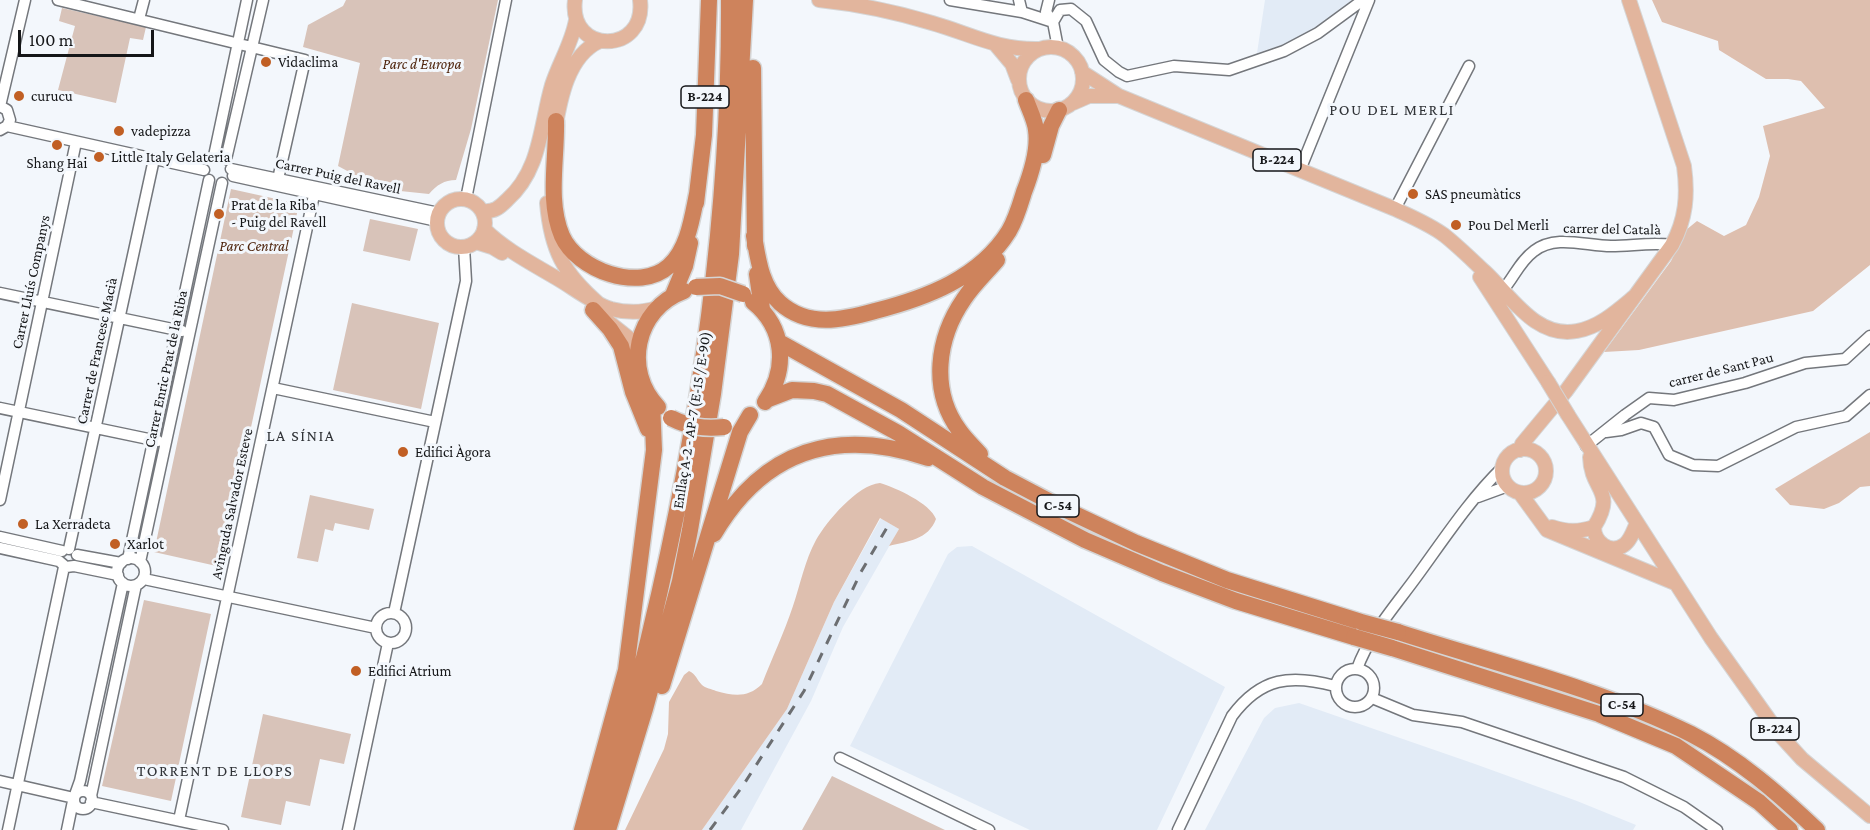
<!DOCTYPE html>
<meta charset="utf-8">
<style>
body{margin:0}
#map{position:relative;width:1870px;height:830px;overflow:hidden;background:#f3f7fc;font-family:"Crimson Pro",serif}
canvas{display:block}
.scale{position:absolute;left:18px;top:30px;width:136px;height:27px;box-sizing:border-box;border:3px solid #151618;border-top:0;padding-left:8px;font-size:18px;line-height:21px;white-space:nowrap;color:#151618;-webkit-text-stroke:4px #f3f7fc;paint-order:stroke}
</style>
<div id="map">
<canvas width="1870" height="830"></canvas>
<div class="scale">100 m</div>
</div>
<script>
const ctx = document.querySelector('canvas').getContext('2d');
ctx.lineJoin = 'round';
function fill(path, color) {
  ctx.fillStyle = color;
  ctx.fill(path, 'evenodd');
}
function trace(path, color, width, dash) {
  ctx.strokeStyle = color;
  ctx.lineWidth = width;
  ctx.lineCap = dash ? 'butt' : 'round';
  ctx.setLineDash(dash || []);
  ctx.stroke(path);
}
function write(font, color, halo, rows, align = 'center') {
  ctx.font = font + ' "Crimson Pro",serif';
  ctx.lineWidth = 6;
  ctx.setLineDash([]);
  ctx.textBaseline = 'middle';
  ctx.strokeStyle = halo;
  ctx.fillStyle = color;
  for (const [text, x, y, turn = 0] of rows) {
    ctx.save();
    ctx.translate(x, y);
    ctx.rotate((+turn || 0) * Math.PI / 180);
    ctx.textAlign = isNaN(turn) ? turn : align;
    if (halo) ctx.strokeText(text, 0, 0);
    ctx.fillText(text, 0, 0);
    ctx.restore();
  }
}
fill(new Path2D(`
 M1265,0H1357L1298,40L1257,53Z
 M881,518L899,529L843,627L811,701L741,830H702L787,709L834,602Z
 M972,546L1225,687L1157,830H1030L850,746L948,554L957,547Z
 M1299,703L1475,764L1577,801L1636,825L1633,830H1205L1264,718L1275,708Z`), '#e2ebf6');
fill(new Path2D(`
 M346,0H498L471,129L456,180C444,180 437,185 429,194L381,189L338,166L360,63L303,47L308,25L343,6Z
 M62,8L146,27L143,40L130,38L116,103L58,90L75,26L59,21Z
 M231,189L299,204L221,567L154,552Z
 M370,219L418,229L410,261L363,251Z
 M352,303L439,323L421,409L333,390Z
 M310,495L374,509L369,530L335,523L333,531L325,529L318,562L297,558Z
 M144,600L211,614L171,801L102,786Z
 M263,714L351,734L344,764L320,759L310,806L286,801L281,825L241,817Z
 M832,776L945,830H802Z`), '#d8c3b9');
fill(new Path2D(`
 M1652,0H1870V265L1813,311L1639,350L1604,352L1671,261L1686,230L1697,221L1724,236L1746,225L1759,197L1770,156L1763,126L1825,108L1801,81L1788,79H1766L1719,50L1718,41L1662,22Z
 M1870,432V486L1860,487L1839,503L1824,509L1790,505L1775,489Z
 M880,483C896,488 930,503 936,519C928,540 908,541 889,546L899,529L880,518L834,602L787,709L702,830H625L664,749L668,734L669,702L684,675L689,671C696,674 697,680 702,685C705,688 712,689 716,691C734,696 748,698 762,684C772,658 784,633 793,606C800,585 805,560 816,540C827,521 857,485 880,483Z`), '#debfaf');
const minor = new Path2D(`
 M58,0L305,60L278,179
 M950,0L1022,12L1053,22
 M1019,0L1022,12
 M1049,0L1046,12L1053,22L1058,48
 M139,19L144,0
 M1053,22L1060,10L1071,9L1086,21L1104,60L1119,72L1127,76L1174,66L1229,70L1284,51L1318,33L1363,0
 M0,106L25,0
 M0,106L7,110L10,120L7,126L0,130
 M7,126L204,170
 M214,156L247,0
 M226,159L263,0
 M231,169L439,213
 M1300,170L1369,0
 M233,176L437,221
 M466,199L506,0
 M1395,209L1469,66
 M1502,291C1514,278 1519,262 1534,251C1556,234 1586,246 1611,246C1632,246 1652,242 1672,245
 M0,293L182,331
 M273,388L435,422
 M0,408L158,441
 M1606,432L1621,430L1641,423L1654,427L1669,455L1693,465L1718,466L1796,427L1846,416L1870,395
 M1586,446L1625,415L1649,398L1674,400L1745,383L1805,363L1845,359L1870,336
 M1478,497L1508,486
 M0,500L76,142
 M0,537L62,551
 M0,548L59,561
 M69,549L154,159
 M77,555L121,563
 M117 572a14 14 0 1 1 28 0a14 14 0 1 1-28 0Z
 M128,559L209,180
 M59,561L66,567L74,566L118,575
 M140,562L222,183
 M144,579L376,628
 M376 628a15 15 0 1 1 30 0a15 15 0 1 1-30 0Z
 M394,613L466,281L464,247
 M1336 688a19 19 0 1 1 38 0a19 19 0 1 1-38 0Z
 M1357,669C1369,635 1396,605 1417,576C1444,539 1470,499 1503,467
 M1372,698L1413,715L1462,722L1624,777L1684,807L1717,830
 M840,758L989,830
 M0,781L74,798
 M74 800a9 9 0 1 1 18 0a9 9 0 1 1-18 0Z
 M75,795L80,781L123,583
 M91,796L136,585
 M91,802L223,830
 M179,820L314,195
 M8,830L64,567
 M67,830L73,801
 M348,830L388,643
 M1178,830L1232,716C1261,677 1291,674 1335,686`);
const major = new Path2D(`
 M575,0C568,55 647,55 640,0
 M819,0C857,4 896,12 932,23C971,34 997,50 1039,49
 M996,45L1012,64L1018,80
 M1019 79a32 32 0 1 1 64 0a32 32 0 1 1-64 0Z
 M1082,72L1119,96L1395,209C1412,217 1429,224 1444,235C1458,246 1472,260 1485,272C1511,296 1536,339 1577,331C1600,327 1618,310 1635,296
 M1073,103L1089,96H1117
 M555,130C560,99 568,55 600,41
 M437 223a24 24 0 1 1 48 0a24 24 0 1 1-48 0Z
 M547,203C551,250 563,273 599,304
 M483,211C494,212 499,208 507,200C541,170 540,126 552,85C559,63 572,43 576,20
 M484,229C505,250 533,264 558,279C575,289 592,303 611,309C627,313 642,313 657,308
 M476,242L492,247L502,253
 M1480,277L1548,382
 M606,320L630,339L637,349
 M1568,415L1711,638L1780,735L1802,759L1870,816
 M1502 471a22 22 0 1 1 44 0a22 22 0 1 1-44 0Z
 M1520,450L1522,444L1566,391L1672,245C1686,219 1688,195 1684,166L1629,0
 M1520,493L1547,530L1675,583
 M1552,527C1567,532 1579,532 1594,527C1617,490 1591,492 1590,457
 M1594,527C1594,542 1610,555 1624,545C1630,541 1633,532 1636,525`);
const highway = new Path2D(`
 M753,68L755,246
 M556,121C557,159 547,201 562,236C577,270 639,293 669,266C688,249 692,218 697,194
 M1043,155L1051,126L1059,110
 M696,203L704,135L709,0
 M754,236C758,259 761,286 780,303C808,328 843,320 875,311C926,298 980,278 1009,231C1016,219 1020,205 1024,192C1031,174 1039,150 1036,130C1035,120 1029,109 1026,100
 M757,274L762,309
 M673,295L685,266L690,243
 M753,302C785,328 788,369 765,402
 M593,310L610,329L621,346L633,392L648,429
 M779,342L901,410L1005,478L1064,509L1136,543L1227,580L1361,622
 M766,400L792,390L814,391L827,394L898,433L983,487L1085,540L1162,573L1236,601L1354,637
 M658,407C623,371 635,309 684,291
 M980,454C973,446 965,439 959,430C930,390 937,338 964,299C973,285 986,273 997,260
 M714,534C764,449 837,427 928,458
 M1398,632C1494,663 1601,689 1691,734C1738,758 1779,794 1817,830
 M1392,648L1599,714L1676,746L1759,802L1790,830
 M662,686L740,432L750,415
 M582,830L626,670L654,450L652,401
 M596,830C618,766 634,699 650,633C700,426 730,213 729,0
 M608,830L645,709L680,581L690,530L713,394L731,254L745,0`);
trace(minor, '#74777c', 13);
trace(major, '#d5d5d5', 16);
trace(highway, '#d5d5d5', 19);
trace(minor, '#fff', 10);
trace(major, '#e2b59d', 14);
trace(highway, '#ce835c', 16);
trace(new Path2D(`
 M710,830L742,787L804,691L861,572L889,524`), '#6c6e71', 3, [10, 10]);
const majorBridge = new Path2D(`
 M1548,382L1568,415`);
const highwayBridge = new Path2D(`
 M696,287L720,286L743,294
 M671,418C689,427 704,429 724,427
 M1361,622L1398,632
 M1354,637L1392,648`);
trace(majorBridge, '#d5d5d5', 16, []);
trace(highwayBridge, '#d5d5d5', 19, []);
trace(majorBridge, '#e2b59d', 14);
trace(highwayBridge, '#ce835c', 16);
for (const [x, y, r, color] of [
 [266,62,6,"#c15f24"],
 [19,96,6,"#c15f24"],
 [119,131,6,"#c15f24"],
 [57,145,6,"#c15f24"],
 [99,157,6,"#c15f24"],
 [1413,194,6,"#c15f24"],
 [219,214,6,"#c15f24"],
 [1456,225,6,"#c15f24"],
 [403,452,6,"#c15f24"],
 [23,524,6,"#c15f24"],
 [115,544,6,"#c15f24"],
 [356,671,6,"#c15f24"]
]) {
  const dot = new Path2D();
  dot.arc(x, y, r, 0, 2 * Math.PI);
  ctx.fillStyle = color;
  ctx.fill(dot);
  trace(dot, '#f3f7fc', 2);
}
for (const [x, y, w] of [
 [705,97,48],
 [1277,160,48],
 [1058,506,42],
 [1622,705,42],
 [1775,729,48]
]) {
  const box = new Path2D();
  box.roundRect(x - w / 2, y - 11, w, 22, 4.5);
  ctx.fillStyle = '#f3f7fc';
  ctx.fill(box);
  trace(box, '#151618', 1.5);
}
write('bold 14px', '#151618', null, [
 ["B-224",705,97],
 ["B-224",1277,160],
 ["C-54",1058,506],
 ["C-54",1622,705],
 ["B-224",1775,729]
]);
write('15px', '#151618', '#f3f7fc', [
 ["Vidaclima",278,62],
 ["curucu",31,96],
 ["vadepizza",131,131],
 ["Little Italy Gelateria",111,157],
 ["Shang Hai",57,163,"center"],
 ["SAS pneumàtics",1425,194],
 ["Prat de la Riba",231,205],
 ["- Puig del Ravell",231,222],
 ["Pou Del Merli",1468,225],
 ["Edifici Àgora",415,452],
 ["La Xerradeta",35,524],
 ["Xarlot",127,544],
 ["Edifici Atrium",368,671]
], 'left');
write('italic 15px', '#4f250d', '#f3f7fc', [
 ["Parc d'Europa",422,64],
 ["Parc Central",254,246]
]);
write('15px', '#151618', '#f3f7fc', [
 ["Carrer Puig del Ravell",338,176,12],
 ["carrer del Català",1612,229,1],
 ["Carrer Lluís Companys",31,282,-78],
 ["Carrer de Francesc Macià",97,351,-78],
 ["Carrer Enric Prat de la Riba",166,369,-78],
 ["carrer de Sant Pau",1721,370,-14],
 ["Enllaç A-2 - AP-7 (E-15 / E-90)",692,420,-81],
 ["Avinguda Salvador Esteve",232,504,-78]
]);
ctx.letterSpacing = '1.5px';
write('16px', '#303337', '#f3f7fc', [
 ["POU DEL MERLI",1392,110],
 ["LA SÍNIA",301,436],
 ["TORRENT DE LLOPS",215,771]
]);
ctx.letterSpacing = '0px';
</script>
